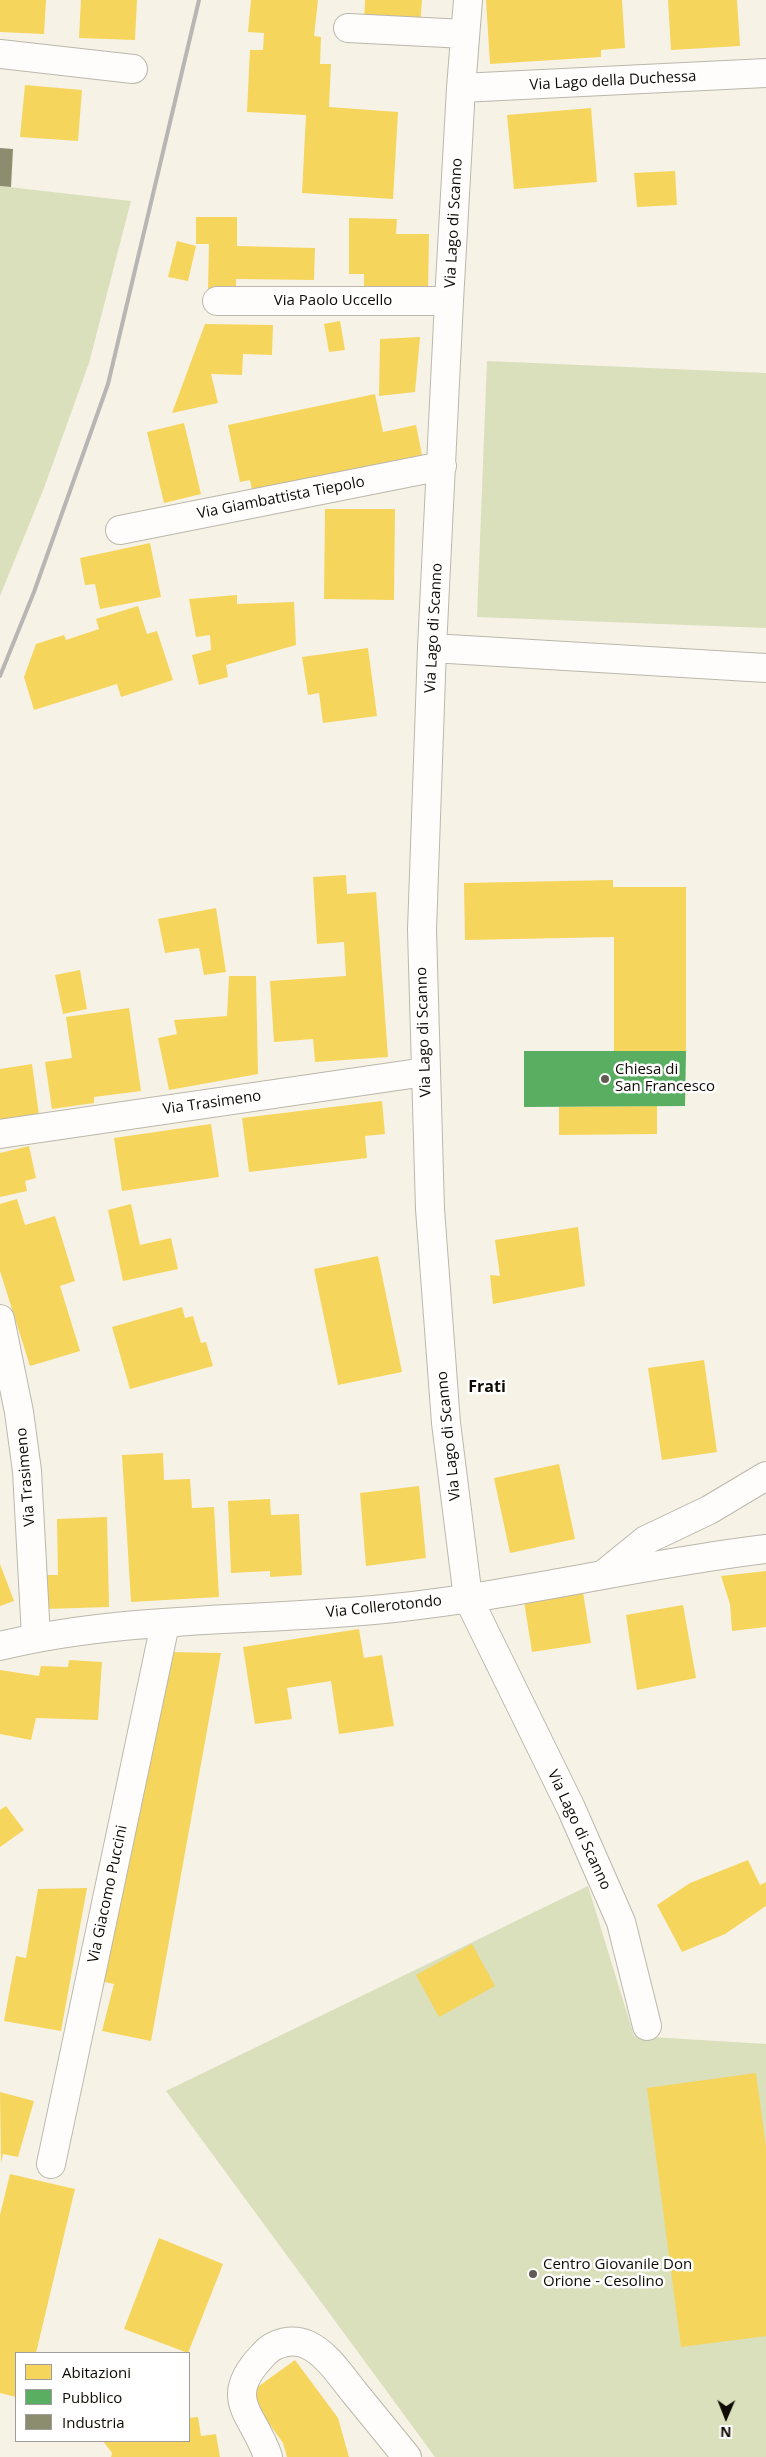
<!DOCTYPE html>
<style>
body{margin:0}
#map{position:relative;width:766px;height:2457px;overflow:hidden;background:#f7f2e6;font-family:"Open Sans",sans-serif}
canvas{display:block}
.legend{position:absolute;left:15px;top:2352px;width:175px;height:90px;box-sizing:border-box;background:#fff;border:1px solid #9f9d9b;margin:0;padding:6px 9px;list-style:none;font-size:15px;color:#0f0b04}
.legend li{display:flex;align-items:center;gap:10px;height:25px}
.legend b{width:25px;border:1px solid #9f9d9b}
.north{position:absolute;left:701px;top:2392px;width:50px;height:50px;-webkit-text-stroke:4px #fff;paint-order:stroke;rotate:181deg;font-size:14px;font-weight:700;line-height:20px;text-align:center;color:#0f0b04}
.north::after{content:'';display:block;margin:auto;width:18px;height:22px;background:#0f0b04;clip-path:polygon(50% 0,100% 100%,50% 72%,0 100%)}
</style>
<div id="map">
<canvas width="766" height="2457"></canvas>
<ul class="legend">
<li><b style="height:14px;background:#f6d55c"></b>Abitazioni</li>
<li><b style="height:14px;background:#5aae61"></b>Pubblico</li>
<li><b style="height:14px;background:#8c8c6e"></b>Industria</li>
</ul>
<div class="north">N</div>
</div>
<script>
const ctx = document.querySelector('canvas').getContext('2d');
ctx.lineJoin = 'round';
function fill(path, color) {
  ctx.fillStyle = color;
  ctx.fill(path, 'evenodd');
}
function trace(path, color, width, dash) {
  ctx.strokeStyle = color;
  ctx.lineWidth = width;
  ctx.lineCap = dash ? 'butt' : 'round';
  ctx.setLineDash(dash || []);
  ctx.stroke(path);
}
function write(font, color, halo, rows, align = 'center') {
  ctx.font = font + ' "Open Sans",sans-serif';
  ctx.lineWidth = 5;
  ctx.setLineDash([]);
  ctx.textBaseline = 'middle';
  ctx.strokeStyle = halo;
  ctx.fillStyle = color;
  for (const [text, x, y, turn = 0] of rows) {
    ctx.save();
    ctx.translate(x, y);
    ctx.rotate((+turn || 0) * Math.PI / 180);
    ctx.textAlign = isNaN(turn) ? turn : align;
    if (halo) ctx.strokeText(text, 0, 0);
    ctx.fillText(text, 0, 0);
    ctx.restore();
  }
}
fill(new Path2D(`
 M0,186L131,201L89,363L44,488L0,596Z
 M487,361L766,373V628L477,617Z
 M588,1886L634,2036L766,2044V2457H435L166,2091Z`), '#dadfbc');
fill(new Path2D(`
 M0,0H46L44,34L0,32Z
 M81,0H137L135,40L79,38Z
 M251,0H318L314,36L321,37L320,64H331L329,107L398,112L393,199L302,193L306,115L247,112L250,50H263L264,33L248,32Z
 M365,0H422L420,26L364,23Z
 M486,0H622L625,48L601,50V57L490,64Z
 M668,0H737L740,46L671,50Z
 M25,85L82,90L78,141L20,137Z
 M591,108L597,182L514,189L507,115Z
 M675,171L677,205L637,207L634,173Z
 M196,217H237V246L315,248L314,280L236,279V290L208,289L209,244H196Z
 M349,218L397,219L396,234H429L428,294L364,293V274H349Z
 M177,241L196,246L188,281L168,277Z
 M340,321L345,350L329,352L324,324Z
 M205,324L273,325L272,355L243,354L242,375L211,374L218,403L172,413Z
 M420,337L415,392L379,396L380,339Z
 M375,394L383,432L416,425L422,455L252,490L250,480L240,482L228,425Z
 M184,423L201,494L164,503L147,432Z
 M325,509H395L394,600L324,599Z
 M150,543L161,597L100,609L95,584L85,585L80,558Z
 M237,595V604L294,602L296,645L226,665L228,677L199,685L192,655L211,650L210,635L196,637L189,599Z
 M138,606L147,634L157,631L173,680L121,697L117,684L34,710L24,677L36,644L64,635L66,640L99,629L96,619Z
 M368,648L377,716L323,723L319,693L308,695L302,657Z
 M346,875L347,894L376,892L388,1057L315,1062L313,1039L274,1042L270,981L346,976L344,942L317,944L313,877Z
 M613,880V887H686V1051H614V937L465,940L464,883Z
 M216,908L226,972L204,975L199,948L165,953L158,919Z
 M80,970L87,1009L63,1014L55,975Z
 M229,976H256L258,1074L169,1090L158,1038L177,1034L174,1020L227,1016Z
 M129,1008L141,1091L94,1097V1103L52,1109L45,1062L72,1058L66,1017Z
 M32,1064L39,1115L0,1120V1069Z
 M382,1101L385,1134L365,1136L367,1158L249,1172L242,1118Z
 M657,1106V1134L559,1135V1107Z
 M211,1124L219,1177L122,1191L114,1138Z
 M29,1146L36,1178L25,1181L27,1191L0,1197V1153Z
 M17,1199L25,1225L55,1216L75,1281L60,1286L80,1351L30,1366L0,1271V1204Z
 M131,1204L140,1245L171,1238L178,1269L123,1281L108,1210Z
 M578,1227L585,1286L493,1304L490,1275L500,1276L495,1240Z
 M378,1256L402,1372L338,1385L314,1269Z
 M182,1307L185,1318L193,1316L201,1343L206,1342L213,1366L130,1389L112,1327Z
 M704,1360L717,1452L662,1460L648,1368Z
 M163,1453L164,1480L190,1479L192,1508L214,1507L219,1597L131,1602L122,1455Z
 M559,1464L575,1539L510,1553L494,1478Z
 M419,1486L426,1558L366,1566L360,1493Z
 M270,1499L271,1515L299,1514L302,1575L270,1577V1571L231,1573L228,1501Z
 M107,1517L109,1607L45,1609L44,1575H58L57,1519Z
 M0,1564L14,1601L0,1606Z
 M766,1571V1627L732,1631L730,1604L721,1576Z
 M583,1592L591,1643L532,1652L524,1601Z
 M683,1605L696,1678L637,1690L626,1615Z
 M359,1629L364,1658L382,1655L394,1726L339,1734L331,1681L287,1688L292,1719L255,1724L243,1647Z
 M170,1652L221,1653L151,2041L102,2031L114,1984L99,1981Z
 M69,1660L102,1662L98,1720L36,1718L31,1740L0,1734V1670L39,1676L41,1666L68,1667Z
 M6,1806L24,1830L0,1847V1810Z
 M748,1860L760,1885L766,1882V1906L725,1934L682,1952L657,1905L690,1883Z
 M87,1888L61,2031L4,2021L16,1956L26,1958L38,1889Z
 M472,1944L495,1986L439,2017L416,1975Z
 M756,2073L766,2147V2336L681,2347L647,2088Z
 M0,2092L34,2101L18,2157L3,2154L1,2163Z
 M10,2174L75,2189L36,2353H16V2397L0,2393V2215Z
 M159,2238L223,2264L188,2353L124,2329Z
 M295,2360L338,2418L349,2457H287L283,2443L248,2394Z
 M198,2417L201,2436L216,2434L220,2457H111L112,2453L103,2441H189V2418Z`), '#f6d55c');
fill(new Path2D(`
 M524,1051H686L685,1106L524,1107Z`), '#5aae61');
fill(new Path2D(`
 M0,148L13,149L11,187L0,186Z`), '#8c8c6e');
const minor = new Path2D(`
 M468,0L461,88L449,301L432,648L422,930L430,1209L446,1423L468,1598L571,1808L621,1922L647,2026
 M348,28L465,34
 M0,54L133,69
 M461,88L766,73
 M217,301H449
 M120,530L442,466
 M432,648L766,668
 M0,1134L425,1072
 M0,1319L19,1412L27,1471L36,1637
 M604,1574L646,1540L709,1510L766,1476
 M0,1646C128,1615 263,1622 394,1608C519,1595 641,1564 766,1549
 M51,2164L165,1624
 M268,2457C254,2413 220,2400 263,2355C274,2342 293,2338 308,2345C327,2354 341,2376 354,2392C371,2413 389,2435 407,2457`);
trace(minor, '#bbb7ac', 30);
trace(minor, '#fefdfb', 28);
trace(new Path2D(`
 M0,676L34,592L108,384L199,0`), '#b7b6b4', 4);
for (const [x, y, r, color] of [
 [605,1079,5,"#605c53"],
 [533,2274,5,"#605c53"]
]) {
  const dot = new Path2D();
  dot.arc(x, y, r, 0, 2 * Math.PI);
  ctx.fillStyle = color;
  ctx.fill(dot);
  trace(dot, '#fff', 2);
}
write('15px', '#0f0b04', '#fff', [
 ["Via Lago della Duchessa",613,81,-3],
 ["Via Lago di Scanno",454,223,-87],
 ["Via Paolo Uccello",333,301],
 ["Via Giambattista Tiepolo",281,498,-11],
 ["Via Lago di Scanno",434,628,-87],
 ["Via Lago di Scanno",424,1032,-92],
 ["Via Trasimeno",212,1103,-8],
 ["Via Lago di Scanno",449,1436,-96],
 ["Via Trasimeno",26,1477,-95],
 ["Via Collerotondo",384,1607,-6],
 ["Via Lago di Scanno",579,1830,65],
 ["Via Giacomo Puccini",108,1894,-78]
]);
write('15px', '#0f0b04', '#fff', [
 ["Chiesa di",615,1070],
 ["San Francesco",615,1087],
 ["Centro Giovanile Don",543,2265],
 ["Orione - Cesolino",543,2282]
], 'left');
write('bold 16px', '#0f0b04', '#fff', [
 ["Frati",487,1387]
]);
</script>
